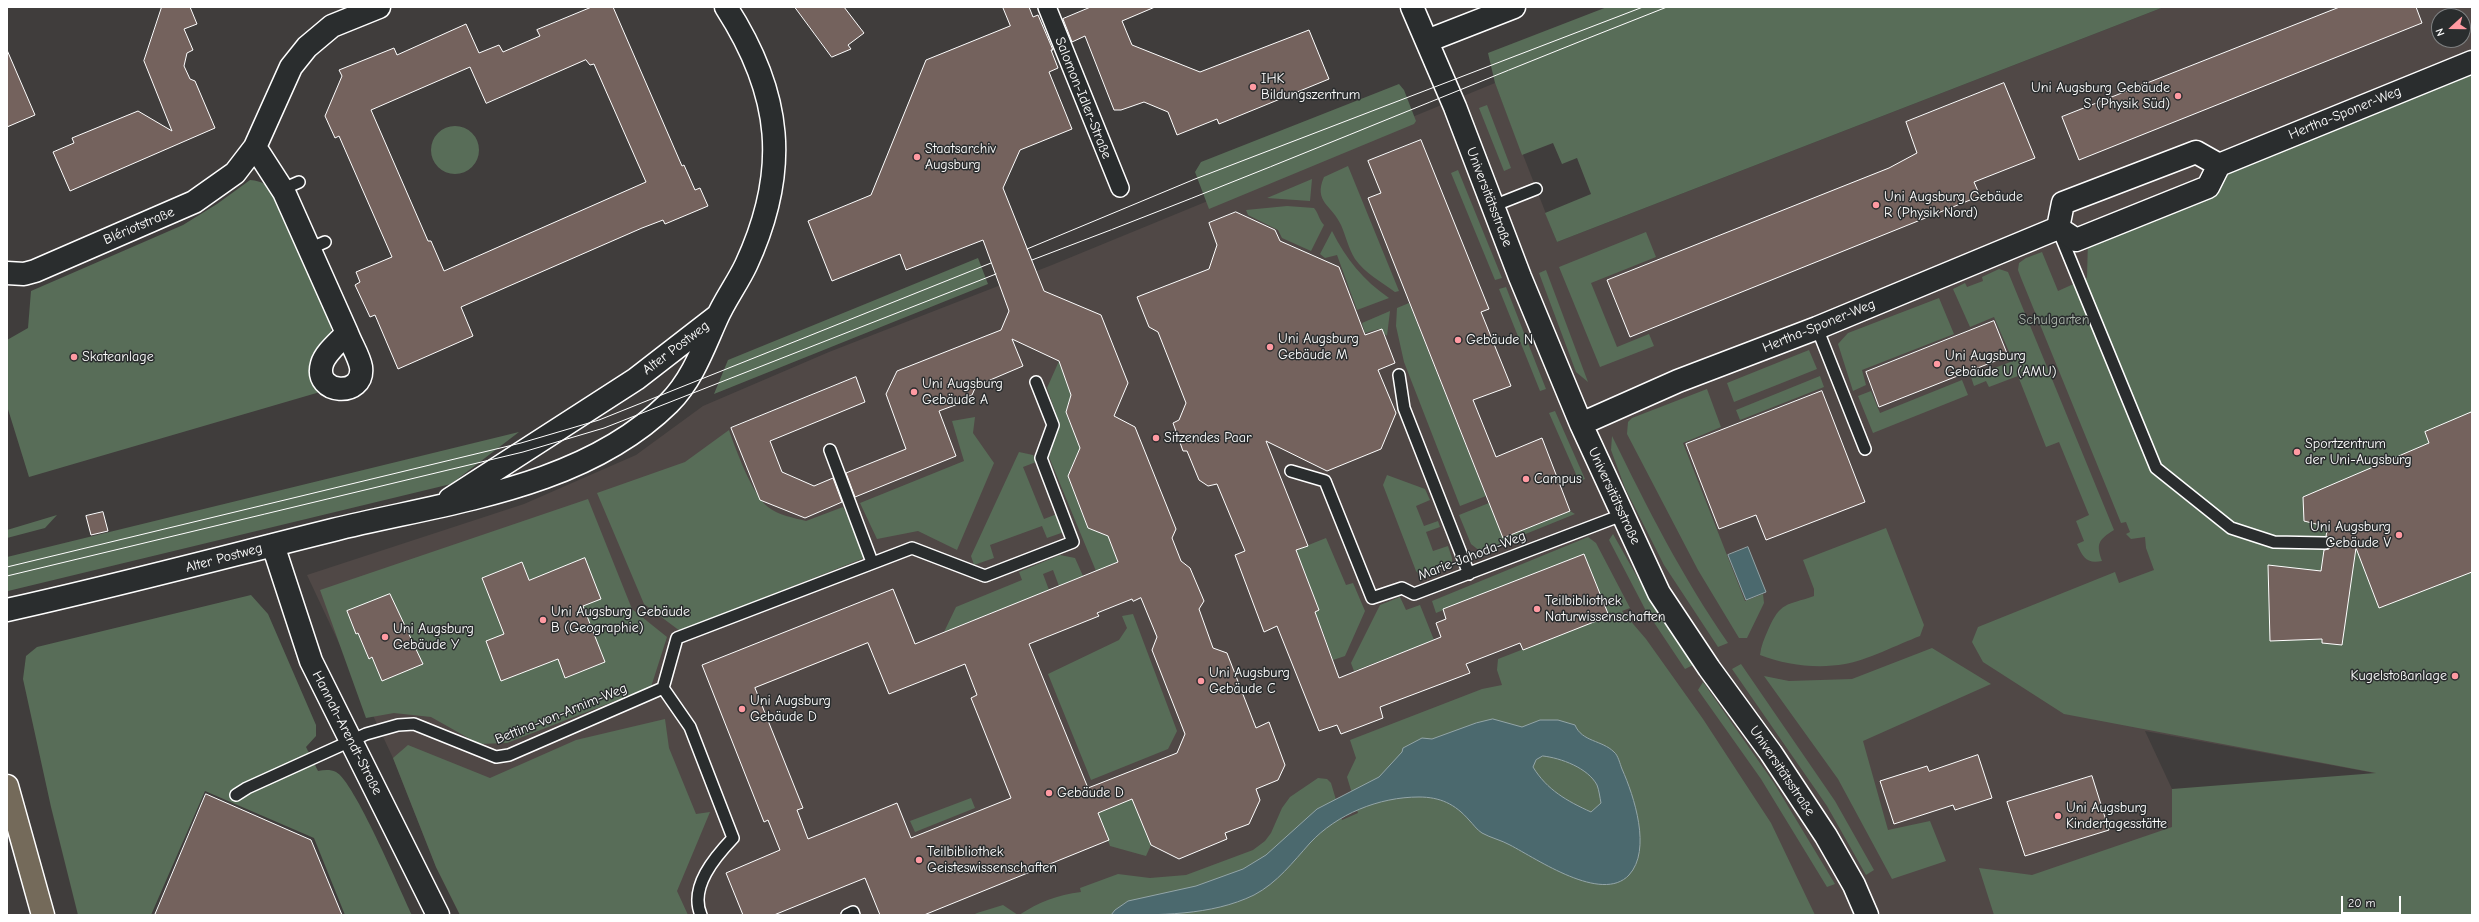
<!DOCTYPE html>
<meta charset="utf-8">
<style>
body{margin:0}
#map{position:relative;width:2479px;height:922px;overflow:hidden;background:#403d3c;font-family:"Comic Neue",sans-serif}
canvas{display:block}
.frame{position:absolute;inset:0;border:8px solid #fff;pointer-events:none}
.north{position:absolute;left:2431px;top:8px;width:40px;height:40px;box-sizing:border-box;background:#2a2d2e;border:1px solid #7f8182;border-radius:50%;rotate:249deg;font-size:11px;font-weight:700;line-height:16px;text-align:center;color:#fff}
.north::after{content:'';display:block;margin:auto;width:14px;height:18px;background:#ff9aa2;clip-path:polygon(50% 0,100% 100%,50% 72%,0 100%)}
.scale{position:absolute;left:2341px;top:896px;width:60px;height:18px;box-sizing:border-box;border:2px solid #fff;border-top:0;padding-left:5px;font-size:12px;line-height:14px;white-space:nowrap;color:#fff;-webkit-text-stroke:3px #2a2d2e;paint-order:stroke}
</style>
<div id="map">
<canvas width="2479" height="922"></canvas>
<div class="frame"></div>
<div class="north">N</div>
<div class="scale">20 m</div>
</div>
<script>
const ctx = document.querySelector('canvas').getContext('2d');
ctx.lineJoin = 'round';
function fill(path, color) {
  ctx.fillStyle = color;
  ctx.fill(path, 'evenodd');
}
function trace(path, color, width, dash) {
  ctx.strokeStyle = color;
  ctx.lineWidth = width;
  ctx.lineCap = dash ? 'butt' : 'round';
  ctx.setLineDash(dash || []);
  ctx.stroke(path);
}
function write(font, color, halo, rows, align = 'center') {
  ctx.font = font + ' "Comic Neue",sans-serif';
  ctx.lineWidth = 3;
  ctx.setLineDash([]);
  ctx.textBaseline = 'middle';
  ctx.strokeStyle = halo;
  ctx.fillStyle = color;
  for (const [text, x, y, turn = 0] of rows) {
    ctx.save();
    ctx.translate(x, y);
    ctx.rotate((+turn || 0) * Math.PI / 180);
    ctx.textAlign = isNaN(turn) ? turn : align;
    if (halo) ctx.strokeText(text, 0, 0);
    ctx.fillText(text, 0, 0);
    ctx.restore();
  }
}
fill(new Path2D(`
 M2164,7H2472V791L2145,731L2172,789L2174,915H460L436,867L393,758L307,575L524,504L636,455L703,406L829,352L1052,265L1495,83L1557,242ZM2439,16H2463V40H2439Z`), '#504846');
fill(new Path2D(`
 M1607,7H2164L1557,242L1545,213L1591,194L1577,158L1562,164L1553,143L1522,155L1495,83L1488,53Z
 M2472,74V915H1994L1979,868L2032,875L2172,827V789L2376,773L2064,714L1983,662L1972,642L1978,627L2115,572L2119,583L2154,570L2146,548L2145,537L2131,539L2126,534L2130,532L2126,522L2121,523L2021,278L2018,270L2019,263L2026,258L2042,252L2058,291L2087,278L2088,239L2218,190L2232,167Z
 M1399,84L1404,90L1416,121L1414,124L1209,209L1195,172L1201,162Z
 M1487,105L1511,168L1504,171L1479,108Z
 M431 150a24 24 0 1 1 48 0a24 24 0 1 1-48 0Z
 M1348,166L1399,291L1395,292C1381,282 1365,273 1355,259C1348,248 1346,236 1341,225C1332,205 1313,202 1324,177Z
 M1458,170L1502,278L1495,280L1451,173Z
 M1312,179L1310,201L1267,198Z
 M250,180C263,181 268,185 275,196L331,325V334L313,381L320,392L29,477L7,406V340L28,328L31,291L183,225L217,204Z
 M1287,206L1314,208C1319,214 1319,220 1324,225L1311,251L1282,238L1278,230L1248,215L1246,210Z
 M1332,231C1346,259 1363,280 1389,298L1357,310L1337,255L1325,258L1320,254Z
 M1646,232L1656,257L1591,283L1617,347L1649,334L1654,346L1600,367L1559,267Z
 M978,258L988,284L714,394L728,360Z
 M1999,269L2008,272L2114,530C2098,540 2096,544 2102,561C2087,564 2083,558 2077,544L2084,541L2076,521L2089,515L2059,442L2046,447L2018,376L1989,387L1986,381L1974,386L1971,377L2013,361L1994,317L1970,327L1953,289L1965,283L1967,287L1983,281L1982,277Z
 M1546,270L1588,382L1576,372L1539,273Z
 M1506,287L1546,389L1540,391L1499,289Z
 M1939,298L1954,334L1862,370L1866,385L1853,391L1838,344L1848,333Z
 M1409,303L1486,496L1460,506L1404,362L1396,326L1397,308Z
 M1390,311L1387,336L1379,329L1365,333L1362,323Z
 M1809,350L1817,369L1734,402L1727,383Z
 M1059,361L1073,400L1069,402L1067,407L1070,415L1067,416L1073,430L1085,426L1084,438L1068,476L1088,528L1108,536L1118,562L1096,571L1049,457L1060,425L1047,388Z
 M1820,376L1824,387L1740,420L1736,410Z
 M1962,380L1968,395L1873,433L1858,396L1871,391L1880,413Z
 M1707,389L1721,427L1683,443L1745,601L1763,594L1764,603L1747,638H1739L1698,570L1627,434L1628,422L1632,418Z
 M1555,411L1585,479L1579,481L1549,413Z
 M975,417L973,433L994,463L957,550L918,531L877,539L860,503L964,461L952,421Z
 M729,430C735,448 753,496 768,507C778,515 794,518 806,521L843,507L853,527L864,558L680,631L644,604L597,493L685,462Z
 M519,432L451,484L8,591L7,557Z
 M1612,436C1648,509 1681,575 1728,643L1718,647L1664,565L1625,488L1611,450Z
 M1019,452L1033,455L1036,462L1023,467L1044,519L1057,514L1064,532L1047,538L1042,526L990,545L994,558L974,565L971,556Z
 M1387,475L1425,489L1430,500L1416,506L1424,526L1438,521L1440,527L1426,532L1433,551L1448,546L1452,558V565L1421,577L1416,571L1383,485Z
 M588,499L632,609L667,637L651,687L507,743L479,744L431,717L394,713L366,718L320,590Z
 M1489,503L1503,538L1570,511L1575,514L1481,552L1471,544L1459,515Z
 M57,515L45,528L7,538V530Z
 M1886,528L1924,625L1920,636C1899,644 1865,661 1845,664C1817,669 1786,665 1760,655C1761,646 1764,639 1768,630C1781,601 1786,606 1814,596V589L1803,560Z
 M1613,534L1644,589L1693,665L1685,669L1645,609L1609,540Z
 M1588,537L1596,543L1630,608L1622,611L1646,639L1703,719L1771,823L1815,915H1019C1039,902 1057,895 1081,892L1080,888L1118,874L1150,878L1186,875L1253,850L1265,841L1271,833L1282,808L1290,797L1318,778L1327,779L1331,783L1342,820L1358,813L1347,777L1356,758L1350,740L1482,689L1502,685L1497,670L1498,659L1609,616L1584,554L1436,613L1432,601Z
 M1326,538L1346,585L1353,583L1365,611L1345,656L1333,660L1322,629L1312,613L1319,610L1303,569L1291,552Z
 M1060,555L1075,558L1083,576L1059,586L1053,570L1043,574L1049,590L944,632L956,607L1022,580L1019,572Z
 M251,595L268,614L316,725V736L306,747L318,771C324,770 330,769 336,772C354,781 400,890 412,915H345L314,838L205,791L151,915H78L51,807L23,679L26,656L37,647Z
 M1400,597L1406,610L1420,605L1434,640L1354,671L1351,663L1380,605Z
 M1133,614L1177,731L1168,749L1091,780L1048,674L1119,640L1127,628L1122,616Z
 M1932,648L1991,684L1863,741L1888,830L1930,821L1946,861L1892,879L1838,779L1764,676L1789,681L1852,679Z
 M1741,664L1835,801L1874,870L1866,875L1827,806L1732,669Z
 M1703,682L1774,783L1835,884L1827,887L1761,779L1698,690Z
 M665,719L669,748L696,814L710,812L677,891L688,915H460L436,867L393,758L408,745L490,778L576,740Z
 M971,798L975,808L915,832L910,821Z
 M1132,799L1151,845L1146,856L1110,846L1098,813Z
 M1003,905L1018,915H973L977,913Z`), '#586d58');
const water = new Path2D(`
 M1748,547L1766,592L1746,600L1728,555Z
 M1493,719L1522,727L1540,720H1558L1575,725C1582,742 1602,740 1614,752C1618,755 1620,764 1622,769C1634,796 1652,850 1629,875C1602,904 1537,859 1510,845C1501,840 1491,838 1482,833C1477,830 1473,824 1469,820C1455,804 1440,797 1419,797C1379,797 1337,814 1310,843C1293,862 1277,883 1254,895C1211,916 1158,915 1111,915L1115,910L1128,901L1196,886L1243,869L1266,855L1317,809L1379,777L1402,752L1403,748L1422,738L1432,739L1476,723ZM1543,756C1561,758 1588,768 1597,785C1599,790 1600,798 1601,803L1591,812C1567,801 1547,790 1533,767L1536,760Z`);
fill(water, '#4b696e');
trace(water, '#93a5a8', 1);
const building = new Path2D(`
 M162,7H190L197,24L184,29L193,50L187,53L184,66L190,79L195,81L215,128L70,191L53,152L74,143L72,138L138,111L172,131L144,61Z
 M592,7H613L682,166L684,165L695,190L700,188L708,206L665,224L663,220L642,228L461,307L473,336L398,369L375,315L370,317L355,285L360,282L356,272L392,257L339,136L335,138L325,116L342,76L339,70L394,48L397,55L466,24L479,53L499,45L503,52L540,36L537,30ZM586,60L590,65L594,64L646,182L444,271L431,241H428L371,110L470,67L486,103Z
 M795,7H844L864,33L848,45L851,49L832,57Z
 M1003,7H1029L1033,17L1038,15L1053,50H1051L1058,68L1049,72L1072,129L1020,150L1003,188L1044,291L1101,315L1128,383L1114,416L1135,427L1176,529L1172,538L1181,561L1190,568L1204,601L1199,609L1213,648L1227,653L1256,728L1269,722L1285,765L1278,780L1256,789L1260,800L1249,824L1225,833L1227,839L1179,859L1151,845L1132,799L1098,813L1109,840L924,915H880L865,878L774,915H743L726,873L780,850L768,820L764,822L702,665L893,589L915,644L1118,562L1108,536L1088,528L1068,476L1080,448L1066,412L1071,395L1059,361L1012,339L1023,366L976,386L972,395L965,398L966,401L939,411L956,456L855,497L846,473L906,449L886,394L897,371L1001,330L1009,311L983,240L906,270L900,254L832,281L808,221L871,195L926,60L1010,26ZM1141,598L1157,637L1152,650L1185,734L1177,753L1088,788L1029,644L1099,616L1097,613L1132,599L1133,601ZM868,643L889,694L965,664L977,695L971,698L1011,798L911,838L897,803L808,839L797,810L803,808L755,688Z
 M1091,7H1155L1122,21L1132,45L1200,72L1309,30L1329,79L1219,124L1217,119L1177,135L1168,112L1144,102L1121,110H1114L1085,36L1072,42L1063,19Z
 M2340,7H2416L2422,23L2079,160L2062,117Z
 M7,50L35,115L7,127Z
 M2004,83L2035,158L1974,182L1980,196L1630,337L1607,280L1889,168L1917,153L1906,122Z
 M1421,140L1489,309L1481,312L1511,386L1473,400L1496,457L1542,438L1570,511L1503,538L1368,198L1381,193L1368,161Z
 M1236,212L1275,230L1280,241L1339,267L1365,335L1382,329L1395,363L1378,370L1396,413L1381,449L1327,471L1266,441L1308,546L1296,550L1319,610L1315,612L1339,678L1441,637L1436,623L1446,619L1443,609L1584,554L1609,616L1523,650L1520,643L1466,664L1470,673L1380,707L1383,718L1341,734L1337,725L1319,731L1277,626L1264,632L1235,555L1245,551L1217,484L1208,486L1199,480L1187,451H1183L1173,423L1179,420L1186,403L1158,332L1149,327L1137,297L1209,269L1217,245L1209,223Z
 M1994,321L2008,356L1879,407L1866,372Z
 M856,377L865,402L770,441L782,472L814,486L833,478L842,502L805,518L760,500L731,428Z
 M1822,391L1865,502L1766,540L1756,515L1719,529L1686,444Z
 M2472,412V572L2379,608L2356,548L2342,645L2322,643V639L2270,641L2268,565L2321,571L2324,550L2329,549L2332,544L2331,539L2326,536L2328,527L2304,521L2303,497L2429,443L2425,432Z
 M103,512L108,531L91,535L86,516Z
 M585,558L601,599L583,606L605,662L565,678L558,659L501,681L486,641L504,634L482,578L522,562L529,580Z
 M390,594L423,664L382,681L372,657L369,659L358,633L356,634L347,611Z
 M1978,755L1992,798L1955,810L1953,805L1894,824L1880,781L1927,766L1929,771Z
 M2092,776L2109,830L2025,856L2007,802Z
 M206,794L311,840L342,915H155Z`);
fill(building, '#74625d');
trace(building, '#fff', 1);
const service = new Path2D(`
 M283,189L299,182
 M1493,206L1536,189
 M2059,232L2156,468L2231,528L2274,542L2325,543
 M309,249L325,242
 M1817,328L1865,449
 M1399,375L1404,408L1469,574
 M830,450L872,562
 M1291,471L1325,481L1372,598L1402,588L1414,594L1622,515
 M663,688L677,638L912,548L985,576L1073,542L1041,458L1053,425L1036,382
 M663,688L690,727L733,838C715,857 689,887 701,915
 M236,795L247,788L366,734L398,725L414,724L496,757L509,755L663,688
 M847,915L853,912L854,915`);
const pedestrian = new Path2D(`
 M1047,7L1120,188`);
const minor = new Path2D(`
 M1412,7L1455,107L1520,277L1581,424L1659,593L1709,668L1771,753L1826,836L1854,885L1867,915
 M1427,41L1514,7
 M255,147L284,192L347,333
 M2058,228L2076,240L2208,187L2219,165L2472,62
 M2058,228L2063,203L2196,152L2219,165
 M7,273L24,274L35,271L194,202L235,173L255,147L291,67L307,47L332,26L379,7
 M347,333C351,344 359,356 361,367C365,398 313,395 322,364C325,353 339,342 347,333Z
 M1581,424L1678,381L1817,328L2058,228
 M450,499L636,379L716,317
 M273,545L311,661L438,915
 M7,610C116,586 224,557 333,530C446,502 582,489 669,403C692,380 703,349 716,320C724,301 737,284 746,265C790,170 782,94 726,7`);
const primary = new Path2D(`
 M7,786L43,915`);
trace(service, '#fff', 14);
trace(pedestrian, '#fff', 20);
trace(minor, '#fff', 25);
trace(primary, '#fff', 25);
trace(service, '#2a2d2e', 11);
trace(pedestrian, '#2a2d2e', 17);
trace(minor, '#2a2d2e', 22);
trace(primary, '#746a5a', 22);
trace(new Path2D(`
 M1027,249L1195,179L1643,7
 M1032,260C1245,180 1455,90 1667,7
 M7,567L521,443L599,420L991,263
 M7,576L523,452L604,428L996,274`), '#fff', 1);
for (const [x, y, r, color] of [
 [1253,87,4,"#ff9aa2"],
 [2178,96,4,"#ff9aa2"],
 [917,157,4,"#ff9aa2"],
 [1876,205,4,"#ff9aa2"],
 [1458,340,4,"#ff9aa2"],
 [1270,347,4,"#ff9aa2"],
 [74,357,4,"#ff9aa2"],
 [1937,364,4,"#ff9aa2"],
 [914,392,4,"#ff9aa2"],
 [1156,438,4,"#ff9aa2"],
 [2297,452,4,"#ff9aa2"],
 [1526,479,4,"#ff9aa2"],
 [2399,535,4,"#ff9aa2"],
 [1537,609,4,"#ff9aa2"],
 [543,620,4,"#ff9aa2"],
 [385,637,4,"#ff9aa2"],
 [2455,676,4,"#ff9aa2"],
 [1201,681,4,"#ff9aa2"],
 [742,709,4,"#ff9aa2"],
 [1049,793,4,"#ff9aa2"],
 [2058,816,4,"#ff9aa2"],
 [919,860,4,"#ff9aa2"]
]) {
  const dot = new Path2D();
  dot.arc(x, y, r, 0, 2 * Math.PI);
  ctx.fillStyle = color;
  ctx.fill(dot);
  trace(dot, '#2a2d2e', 1.5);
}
write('14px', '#fff', '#2a2d2e', [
 ["IHK",1261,79],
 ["Bildungszentrum",1261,95],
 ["Uni Augsburg Gebäude",2170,88,"right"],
 ["S (Physik Süd)",2170,104,"right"],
 ["Staatsarchiv",925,149],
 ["Augsburg",925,165],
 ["Uni Augsburg Gebäude",1884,197],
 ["R (Physik Nord)",1884,213],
 ["Uni Augsburg",1278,339],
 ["Gebäude M",1278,355],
 ["Gebäude N",1466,340],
 ["Uni Augsburg",1945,356],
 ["Gebäude U (AMU)",1945,372],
 ["Skateanlage",82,357],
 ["Uni Augsburg",922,384],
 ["Gebäude A",922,400],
 ["Sitzendes Paar",1164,438],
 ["Sportzentrum",2305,444],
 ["der Uni-Augsburg",2305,460],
 ["Campus",1534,479],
 ["Uni Augsburg",2391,527,"right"],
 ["Gebäude V",2391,543,"right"],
 ["Teilbibliothek",1545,601],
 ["Naturwissenschaften",1545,617],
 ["Uni Augsburg Gebäude",551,612],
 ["B (Geographie)",551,628],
 ["Uni Augsburg",393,629],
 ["Gebäude Y",393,645],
 ["Uni Augsburg",1209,673],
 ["Gebäude C",1209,689],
 ["Kugelstoßanlage",2447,676,"right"],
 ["Uni Augsburg",750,701],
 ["Gebäude D",750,717],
 ["Gebäude D",1057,793],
 ["Uni Augsburg",2066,808],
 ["Kindertagesstätte",2066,824],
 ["Teilbibliothek",927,852],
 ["Geisteswissenschaften",927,868]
], 'left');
write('14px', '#fff', '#2a2d2e', [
 ["Salomon-Idler-Straße",1083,98,68],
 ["Hertha-Sponer-Weg",2345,113,-22],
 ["Universitätsstraße",1489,197,69],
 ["Blériotstraße",139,226,-23],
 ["Hertha-Sponer-Weg",1819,326,-22],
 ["Alter Postweg",676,348,-37],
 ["Universitätsstraße",1614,496,65],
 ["Marie-Jahoda-Weg",1472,556,-21],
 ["Alter Postweg",224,558,-15],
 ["Bettina-von-Arnim-Weg",561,714,-22],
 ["Hannah-Arendt-Straße",347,733,63],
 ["Universitätsstraße",1782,771,56]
]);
write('14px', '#acb6ac', '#2a2d2e', [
 ["Schulgarten",2054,320]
]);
</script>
